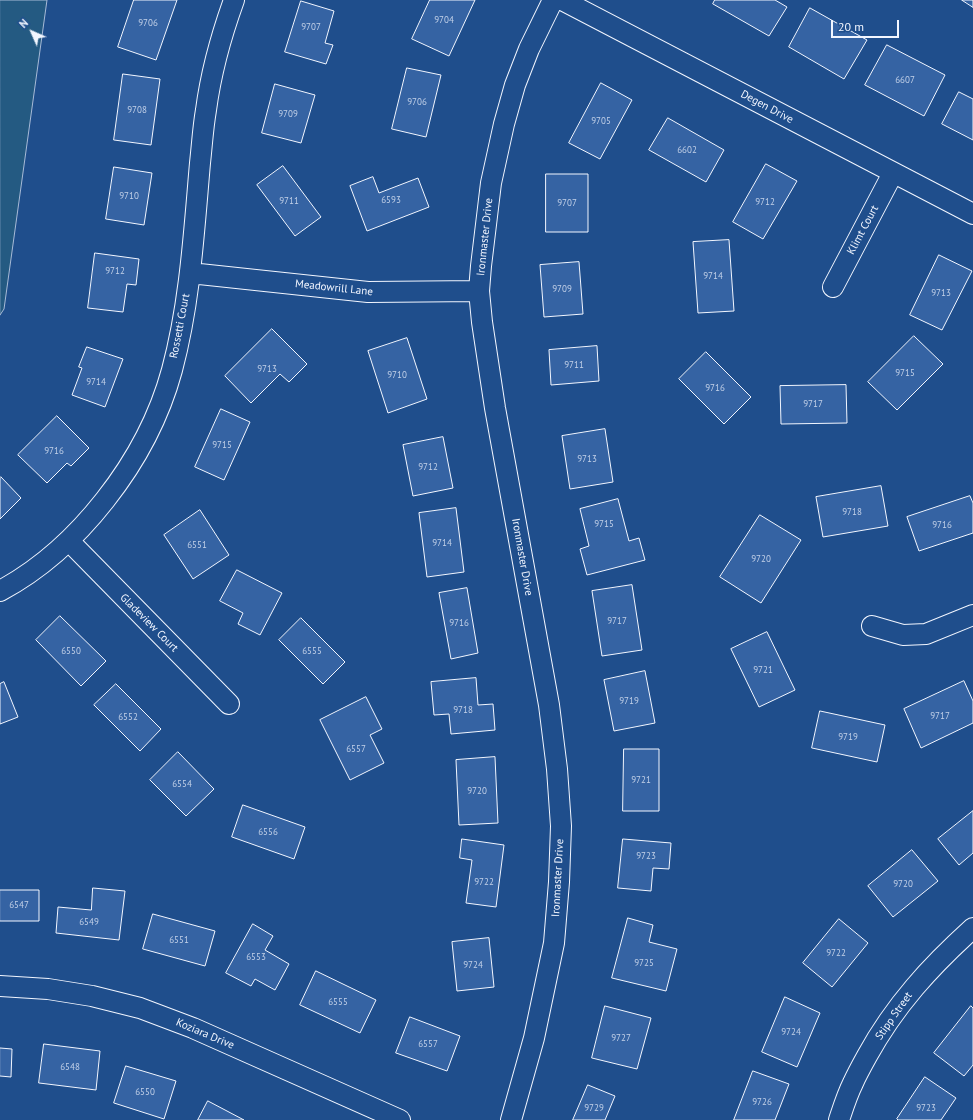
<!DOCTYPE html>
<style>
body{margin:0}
#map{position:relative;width:973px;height:1120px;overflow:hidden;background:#1f4e8c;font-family:"PT Sans",sans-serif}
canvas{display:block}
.north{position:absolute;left:12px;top:12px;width:40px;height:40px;-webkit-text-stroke:3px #1f4e8c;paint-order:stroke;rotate:315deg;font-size:11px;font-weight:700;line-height:16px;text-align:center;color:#f2f6ff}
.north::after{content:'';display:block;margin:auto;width:14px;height:18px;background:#f2f6ff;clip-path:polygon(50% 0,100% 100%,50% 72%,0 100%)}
.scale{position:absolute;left:831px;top:20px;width:68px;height:18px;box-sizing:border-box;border:2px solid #f2f6ff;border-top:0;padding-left:5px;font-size:12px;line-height:14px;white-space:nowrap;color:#f2f6ff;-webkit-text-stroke:3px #1f4e8c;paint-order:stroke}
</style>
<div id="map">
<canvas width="973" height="1120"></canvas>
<div class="north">N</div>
<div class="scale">20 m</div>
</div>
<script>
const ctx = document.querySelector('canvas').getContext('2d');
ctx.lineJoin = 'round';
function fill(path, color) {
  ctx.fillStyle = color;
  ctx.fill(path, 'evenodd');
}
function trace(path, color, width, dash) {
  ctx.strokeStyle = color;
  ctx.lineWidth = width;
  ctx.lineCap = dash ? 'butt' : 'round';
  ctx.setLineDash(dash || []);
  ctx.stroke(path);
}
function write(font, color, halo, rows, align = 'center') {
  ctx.font = font + ' "PT Sans",sans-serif';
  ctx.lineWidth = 3;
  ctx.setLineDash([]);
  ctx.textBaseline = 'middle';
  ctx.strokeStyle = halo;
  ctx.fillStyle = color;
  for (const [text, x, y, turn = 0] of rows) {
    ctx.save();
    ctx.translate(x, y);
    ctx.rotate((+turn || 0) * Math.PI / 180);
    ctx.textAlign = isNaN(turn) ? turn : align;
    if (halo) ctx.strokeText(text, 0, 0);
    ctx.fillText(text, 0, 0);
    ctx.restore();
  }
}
const green = new Path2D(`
 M0,0H47L4,309L0,315Z`);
fill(green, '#245a82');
trace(green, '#a8bbd7', 1);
const building = new Path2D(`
 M134,0H177L156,60L118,47Z
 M430,0H475L449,56L412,39Z
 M715,0H775L787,7L769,36L713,4Z
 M962,0H973V7Z
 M301,1L334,11L325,43L333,45L326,64L285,52Z
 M810,8L867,40L844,79L789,47Z
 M887,45L945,75L924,116L865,85Z
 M407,68L441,75L426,137L392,129Z
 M123,74L160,79L151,145L114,140Z
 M601,83L632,100L600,159L569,143Z
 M275,84L315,95L301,143L262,133Z
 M959,92L973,99V140L942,124Z
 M668,118L724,150L706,182L649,150Z
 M766,164L797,181L763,239L733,222Z
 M283,166L321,217L295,236L257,185Z
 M114,167L152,173L144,225L106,219Z
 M546,174H588V232H546Z
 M373,177L379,193L418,178L429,207L367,231L350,186Z
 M729,240L734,311L698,313L693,242Z
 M95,253L139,259L136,285L127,284L123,312L88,308Z
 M939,255L972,271L942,330L910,315Z
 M579,262L583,314L544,317L540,265Z
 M272,329L307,364L289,382L280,374L251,403L225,376Z
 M914,336L943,364L897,410L868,382Z
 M407,338L427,399L388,413L368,351Z
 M597,346L599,381L551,385L549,350Z
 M87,347L123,359L105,407L72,395L82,368L79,367Z
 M706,352L751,397L724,424L679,379Z
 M846,385L847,423L781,424L780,386Z
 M221,409L250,422L224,480L195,467Z
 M57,416L89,448L71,466L67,463L47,483L18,455Z
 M605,429L613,482L570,489L562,436Z
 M443,437L453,488L413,496L403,445Z
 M1,477L21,498L0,519V478Z
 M881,486L888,526L823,537L816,497Z
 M970,496L973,503V533L919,551L907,517Z
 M618,499L629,541L639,538L645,560L587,575L580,549L589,546L580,509Z
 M456,508L464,572L427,577L419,513Z
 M200,510L229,555L193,579L164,535Z
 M760,515L801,540L761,603L720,577Z
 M237,570L282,593L260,635L238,624L243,613L220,601Z
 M632,585L642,650L602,656L592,591Z
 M467,588L478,653L451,659L439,593Z
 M60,616L106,661L81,686L36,640Z
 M301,618L345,662L323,684L279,640Z
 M767,632L795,690L759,707L731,649Z
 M645,671L655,723L614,731L604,680Z
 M476,678L478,705L493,704L495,730L451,734L449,714L434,715L431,682Z
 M964,681L973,701V723L921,748L904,709Z
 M4,682L18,717L0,724V684Z
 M116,684L161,729L140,751L94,705Z
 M366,697L382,729L370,735L384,763L350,780L320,720Z
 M820,711L885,725L877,762L812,748Z
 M624,749H659V811H623Z
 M178,752L214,789L186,816L150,780Z
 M495,757L498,823L459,825L456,760Z
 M243,805L305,827L294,859L232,837Z
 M973,811V853L959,865L938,839Z
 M462,839L504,845L496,907L466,903L472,860L460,858Z
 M623,839L671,843L669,869L653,868L651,891L618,888Z
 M912,850L938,881L893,917L868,886Z
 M93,888L125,891L119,940L56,933L58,907L91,910Z
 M0,890H39V921H0Z
 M153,914L215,931L205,966L143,949Z
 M628,918L653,925L649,942L677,949L666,991L612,978Z
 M839,919L868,943L832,987L803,963Z
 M253,924L273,936L265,950L289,964L275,990L255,979L251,986L226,973Z
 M489,938L494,987L457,991L452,942Z
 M316,971L376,1000L360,1033L300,1005Z
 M785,997L820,1013L797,1067L762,1052Z
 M605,1006L651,1018L637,1069L592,1058Z
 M971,1006L973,1008V1065L964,1076L934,1053Z
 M410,1017L460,1036L447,1071L396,1053Z
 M44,1044L100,1051L96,1090L39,1083Z
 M0,1048L12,1049L11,1077L0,1076Z
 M126,1066L176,1081L164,1119L114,1103Z
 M753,1071L789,1084L775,1120H734Z
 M925,1077L956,1098L941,1120H898L897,1119Z
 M588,1085L615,1096L605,1120H573Z
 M208,1101L244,1120H198Z`);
fill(building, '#3563a3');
trace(building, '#f2f6ff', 1);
const street = new Path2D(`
 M562,0L973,214
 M190,273L368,292L479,291
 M833,287L893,173
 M69,541L229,704
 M0,591C41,569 76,537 105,500C135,462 159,418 172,370C190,303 194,232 200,163C202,145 203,127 206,110C211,72 221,36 234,0
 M872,626L903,635L926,634L973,615
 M0,986L48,989L92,996L140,1008L193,1028L400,1120
 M511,1120L534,1038L554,943L559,882L561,826L557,769L549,705L495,408L482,322L479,291L481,266L491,183L504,124L515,85L529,49L553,0
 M839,1120C843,1108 847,1095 853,1083C857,1074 862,1065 867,1056C895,1005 930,967 973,928`);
trace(street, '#f2f6ff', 22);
trace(street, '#1f4e8c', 20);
write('9px', '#c3d1e8', null, [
 ["9704",444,20],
 ["9706",148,23],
 ["9707",311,27],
 ["6607",905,80],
 ["9706",417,102],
 ["9708",137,110],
 ["9709",288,114],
 ["9705",601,121],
 ["6602",687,150],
 ["9710",129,196],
 ["6593",391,200],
 ["9711",289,201],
 ["9712",765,202],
 ["9707",567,203],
 ["9712",115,271],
 ["9714",713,276],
 ["9709",562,289],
 ["9713",941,293],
 ["9711",574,365],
 ["9713",267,369],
 ["9715",905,373],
 ["9710",397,375],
 ["9714",96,382],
 ["9716",715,388],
 ["9717",813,404],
 ["9715",222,445],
 ["9716",54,451],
 ["9713",587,459],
 ["9712",428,467],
 ["9718",852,512],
 ["9715",604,524],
 ["9716",942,525],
 ["9714",442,543],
 ["6551",197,545],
 ["9720",761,559],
 ["9717",617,621],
 ["9716",459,623],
 ["6550",71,651],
 ["6555",312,651],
 ["9721",763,670],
 ["9719",629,701],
 ["9718",463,710],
 ["9717",940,716],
 ["6552",128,717],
 ["9719",848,737],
 ["6557",356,749],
 ["9721",641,780],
 ["6554",182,784],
 ["9720",477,791],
 ["6556",268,832],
 ["9723",646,856],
 ["9722",484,882],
 ["9720",903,884],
 ["6547",19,905],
 ["6549",89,922],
 ["6551",179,940],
 ["9722",836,953],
 ["6553",256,957],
 ["9725",644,963],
 ["9724",473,965],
 ["6555",338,1002],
 ["9724",791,1032],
 ["9727",621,1038],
 ["6557",428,1044],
 ["6548",70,1067],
 ["6550",145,1092],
 ["9726",762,1102],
 ["9729",594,1108],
 ["9723",926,1108]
]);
write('11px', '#f2f6ff', '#1f4e8c', [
 ["Degen Drive",767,107,28],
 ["Klimt Court",863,230,-62],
 ["Ironmaster Drive",485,237,-84],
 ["Meadowrill Lane",334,288,6],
 ["Rossetti Court",180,326,-79],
 ["Ironmaster Drive",522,557,80],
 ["Gladeview Court",149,623,45],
 ["Ironmaster Drive",558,878,-87],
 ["Stipp Street",894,1016,-55],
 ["Koziara Drive",205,1034,23]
]);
</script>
